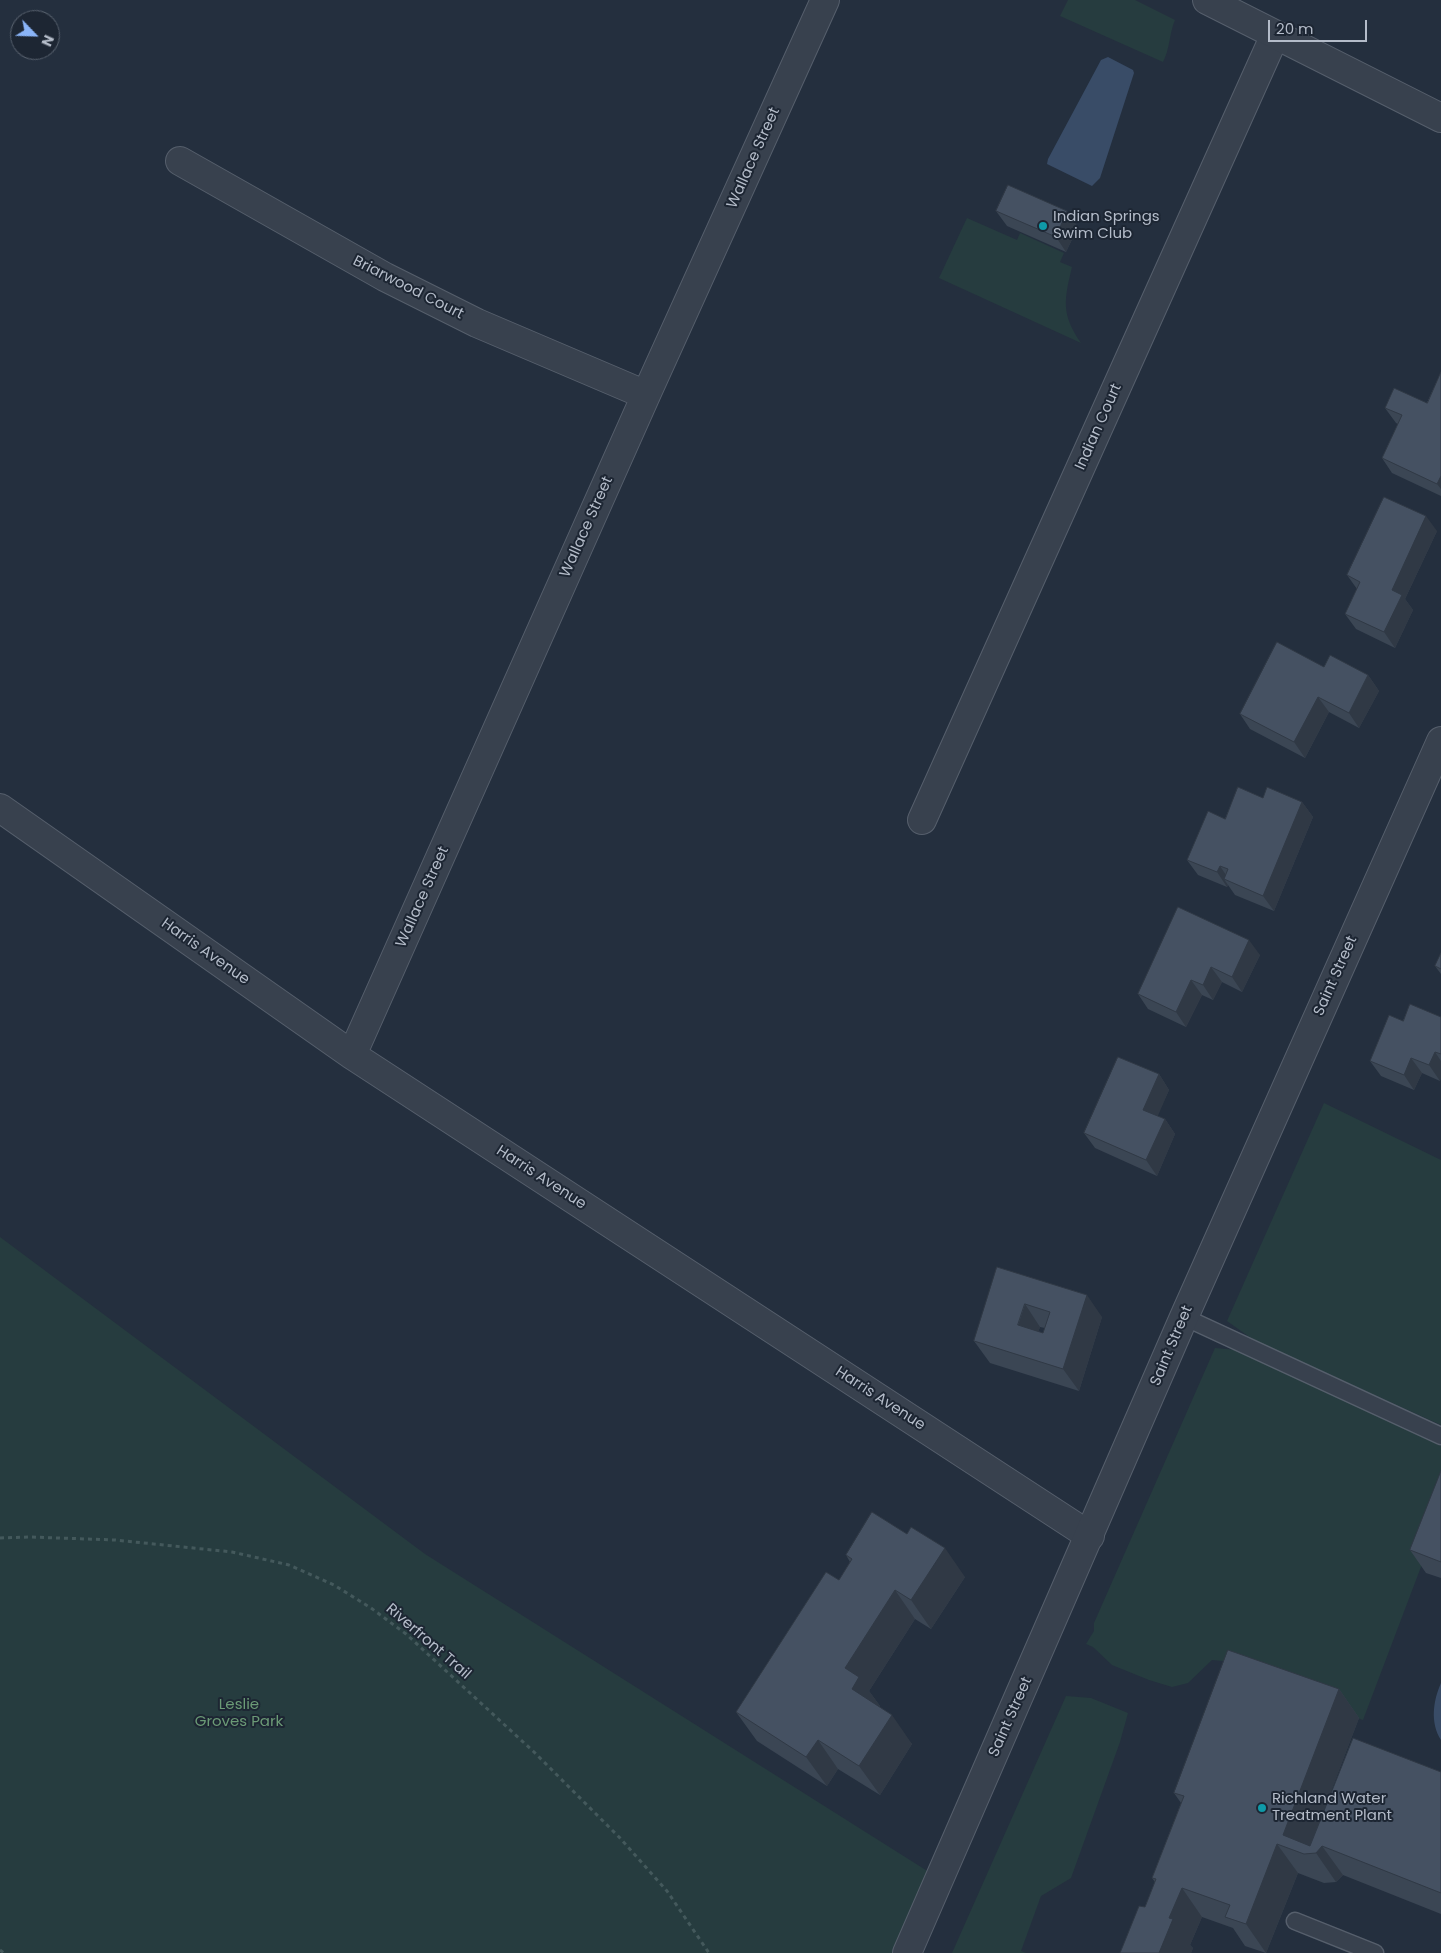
<!DOCTYPE html>
<style>
body{margin:0}
#map{position:relative;width:1441px;height:1953px;overflow:hidden;background:#242f3e;font-family:Poppins,sans-serif}
canvas{display:block}
.north{position:absolute;left:10px;top:10px;width:50px;height:50px;box-sizing:border-box;background:#1d2633;border:1px solid #59626f;border-radius:50%;rotate:114deg;font-size:14px;font-weight:700;line-height:20px;text-align:center;color:#b4bcc9}
.north::after{content:'';display:block;margin:auto;width:18px;height:22px;background:#8ab4f8;clip-path:polygon(50% 0,100% 100%,50% 72%,0 100%)}
.scale{position:absolute;left:1268px;top:20px;width:99px;height:22px;box-sizing:border-box;border:2px solid #b4bcc9;border-top:0;padding-left:6px;font-size:15px;line-height:18px;white-space:nowrap;color:#b4bcc9;-webkit-text-stroke:4px #1d2633;paint-order:stroke}
</style>
<div id="map">
<canvas width="1441" height="1953"></canvas>
<div class="north">N</div>
<div class="scale">20 m</div>
</div>
<script>
const ctx = document.querySelector('canvas').getContext('2d');
ctx.lineJoin = 'round';
function fill(path, color) {
  ctx.fillStyle = color;
  ctx.fill(path, 'evenodd');
}
function trace(path, color, width, dash) {
  ctx.strokeStyle = color;
  ctx.lineWidth = width;
  ctx.lineCap = dash ? 'butt' : 'round';
  ctx.setLineDash(dash || []);
  ctx.stroke(path);
}
function write(font, color, halo, rows, align = 'center') {
  ctx.font = font + ' Poppins,sans-serif';
  ctx.lineWidth = 4;
  ctx.setLineDash([]);
  ctx.textBaseline = 'middle';
  ctx.strokeStyle = halo;
  ctx.fillStyle = color;
  for (const [text, x, y, turn = 0] of rows) {
    ctx.save();
    ctx.translate(x, y);
    ctx.rotate((+turn || 0) * Math.PI / 180);
    ctx.textAlign = isNaN(turn) ? turn : align;
    if (halo) ctx.strokeText(text, 0, 0);
    ctx.fillText(text, 0, 0);
    ctx.restore();
  }
}
fill(new Path2D(`
 M1068,0H1135L1175,20C1169,34 1170,49 1163,62L1060,16Z
 M967,218L1017,240L1020,233L1064,253L1060,262L1072,267C1064,300 1061,314 1081,343L939,278Z
 M1324,1103L1441,1160V1425L1255,1341L1227,1321Z
 M0,1237L425,1554L940,1879L907,1953H0Z
 M1215,1348L1237,1350L1441,1446V1514L1363,1720L1248,1679L1252,1671L1223,1661L1212,1660L1188,1683L1172,1687L1149,1680L1112,1665L1093,1647L1086,1644L1094,1631V1623Z
 M1066,1696L1091,1698L1128,1713L1120,1742L1071,1878L1041,1896L1021,1951L1026,1953H952Z`), '#263c3f');
fill(new Path2D(`
 M1108,57L1133,70L1134,73L1100,178L1092,186L1047,164L1048,159L1101,60Z
 M1441,1683V1740C1430,1723 1433,1701 1441,1683Z`), '#394c67');
const service = new Path2D(`
 M1184,1317L1441,1436
 M1295,1921L1375,1953`);
const minor = new Path2D(`
 M180,161L385,277L477,323L646,395
 M0,808L352,1055L1090,1536
 M922,820L1275,35
 M352,1055L646,395L825,0`);
const tertiary = new Path2D(`
 M1207,0L1441,118
 M907,1953L1184,1317L1441,741`);
trace(service, '#565f6c', 19);
trace(minor, '#565f6c', 30);
trace(tertiary, '#565f6c', 30);
trace(new Path2D(`
 M0,1538L30,1537L115,1540L232,1552L289,1565L334,1585L371,1608L406,1634L534,1752L619,1837L667,1891L709,1953
 M0,1950L4,1953`), '#44595c', 3, [4, 4]);
trace(service, '#38414e', 16);
trace(minor, '#38414e', 28);
trace(tertiary, '#38414e', 28);
fill(new Path2D(`
 M996,211L1078,227L1066,252L1007,226Z
 M1441,372V496L1392,473L1382,458L1398,424L1396,423L1385,408L1427,403Z
 M1437,531L1405,599L1413,610L1395,648L1356,629L1345,614L1357,589L1347,575Z
 M1324,667L1368,675L1379,691L1359,728L1329,712L1305,758L1250,729L1240,714Z
 M1263,798L1302,802L1313,817L1274,911L1235,895L1228,885L1227,887L1198,875L1187,860L1225,819Z
 M1178,907L1260,955L1242,992L1222,982L1213,1000L1202,995L1186,1027L1148,1009L1138,994Z
 M1441,953V974L1435,966Z
 M1441,1017V1077L1440,1081L1422,1073L1414,1090L1381,1076L1370,1061L1403,1021Z
 M1159,1074L1169,1090L1157,1116L1165,1119L1175,1134L1157,1176L1095,1148L1084,1133Z
 M997,1267L1102,1317L1079,1391L990,1363L974,1341ZM1040,1327L1045,1328L1043,1333L1038,1332Z
 M1441,1471V1578L1426,1573L1410,1550Z
 M846,1555L965,1577L931,1629L915,1619L869,1691L880,1706L879,1707L912,1744L880,1795L838,1769L827,1786L757,1741L736,1712L839,1580L850,1562Z
 M1339,1689L1359,1718L1323,1812L1441,1772V1914L1343,1875L1336,1882L1324,1883L1298,1873L1266,1953L1245,1946L1233,1928L1202,1917L1190,1945L1193,1948L1191,1953H1120L1145,1907L1155,1882L1152,1878L1181,1803L1174,1793Z`), '#3b4654');
fill(new Path2D(`
 M1067,211L1078,227L1066,252L1056,237Z
 M1441,476V489L1437,484Z
 M1426,516L1437,531L1405,599L1413,610L1395,648L1384,632L1392,590Z
 M1368,675L1379,691L1359,728L1349,713Z
 M1318,697L1329,712L1305,758L1294,742Z
 M1302,802L1313,817L1274,911L1263,896Z
 M1220,866L1230,881L1224,879L1228,885L1227,887L1217,872Z
 M1249,940L1260,955L1242,992L1232,977Z
 M1211,967L1222,982L1213,1000L1203,985Z
 M1191,980L1202,995L1186,1027L1176,1012Z
 M1435,1052L1441,1061V1077L1440,1081L1429,1065Z
 M1411,1058L1422,1073L1414,1090L1404,1075Z
 M1159,1074L1169,1090L1154,1125L1143,1110Z
 M1165,1119L1175,1134L1157,1176L1146,1160Z
 M1087,1295L1102,1317L1079,1391L1063,1369Z
 M1025,1304L1040,1327L1033,1348L1018,1325Z
 M945,1548L965,1577L931,1629L911,1600Z
 M895,1590L915,1619L869,1691L880,1706L872,1718L852,1689L845,1668Z
 M1339,1689L1359,1718L1307,1854L1283,1835Z
 M892,1715L912,1744L880,1795L859,1766Z
 M818,1740L838,1769L827,1786L806,1757Z
 M1277,1844L1298,1873L1266,1953L1246,1924Z
 M1322,1846L1343,1875L1336,1882L1316,1853Z
 M1182,1888L1202,1917L1190,1945L1193,1948L1191,1953H1159L1169,1918Z`), '#303945');
const building = new Path2D(`
 M1008,185L1067,211L1056,237L996,211Z
 M1441,372V476L1437,484L1382,458L1402,415L1385,408L1394,388L1427,403Z
 M1384,497L1426,516L1392,590L1402,595L1384,632L1345,614L1360,582L1347,575Z
 M1277,642L1324,667L1330,655L1368,675L1349,713L1318,697L1294,742L1240,714Z
 M1238,787L1263,798L1267,787L1302,802L1263,896L1224,879L1228,869L1220,866L1217,872L1187,860L1208,811L1225,819Z
 M1178,907L1249,940L1232,977L1211,967L1203,985L1191,980L1176,1012L1138,994Z
 M1441,953V969L1435,966Z
 M1410,1004L1441,1017V1054L1435,1052L1429,1065L1411,1058L1404,1075L1370,1061L1389,1015L1403,1021Z
 M1118,1057L1159,1074L1143,1110L1165,1119L1146,1160L1084,1133Z
 M997,1267L1087,1295L1063,1369L974,1341ZM1025,1304L1050,1312L1043,1333L1018,1325Z
 M1441,1471V1562L1410,1550Z
 M872,1512L907,1534L911,1527L945,1548L911,1600L895,1590L845,1668L859,1677L852,1689L892,1715L859,1766L818,1740L806,1757L736,1712L826,1572L839,1580L852,1559L846,1555Z
 M1228,1650L1339,1689L1283,1835L1310,1846L1353,1738L1441,1772V1893L1322,1846L1316,1853L1304,1854L1277,1844L1246,1924L1225,1917L1230,1905L1182,1888L1169,1918L1173,1919L1159,1953H1120L1139,1906L1145,1907L1156,1879L1152,1878L1184,1796L1174,1793Z`);
fill(building, '#455162');
trace(building, '#303945', 1);
for (const [x, y, r, color] of [
 [1043,226,5,"#0f9aa8"],
 [1262,1808,5,"#0f9aa8"]
]) {
  const dot = new Path2D();
  dot.arc(x, y, r, 0, 2 * Math.PI);
  ctx.fillStyle = color;
  ctx.fill(dot);
  trace(dot, '#1d2633', 2);
}
write('15px', '#b4bcc9', '#1d2633', [
 ["Wallace Street",754,158,-66],
 ["Briarwood Court",408,288,27],
 ["Indian Court",1099,427,-66],
 ["Wallace Street",587,527,-66],
 ["Wallace Street",423,897,-66],
 ["Harris Avenue",205,952,35],
 ["Saint Street",1336,976,-66],
 ["Harris Avenue",541,1178,33],
 ["Saint Street",1172,1346,-67],
 ["Harris Avenue",880,1399,33],
 ["Riverfront Trail",428,1642,41],
 ["Saint Street",1011,1717,-66]
]);
write('15px', '#b4bcc9', '#1d2633', [
 ["Indian Springs",1053,217],
 ["Swim Club",1053,234],
 ["Richland Water",1272,1799],
 ["Treatment Plant",1272,1816]
], 'left');
write('15px', '#6b9a76', '#1d2633', [
 ["Leslie",239,1705],
 ["Groves Park",239,1722]
]);
</script>
